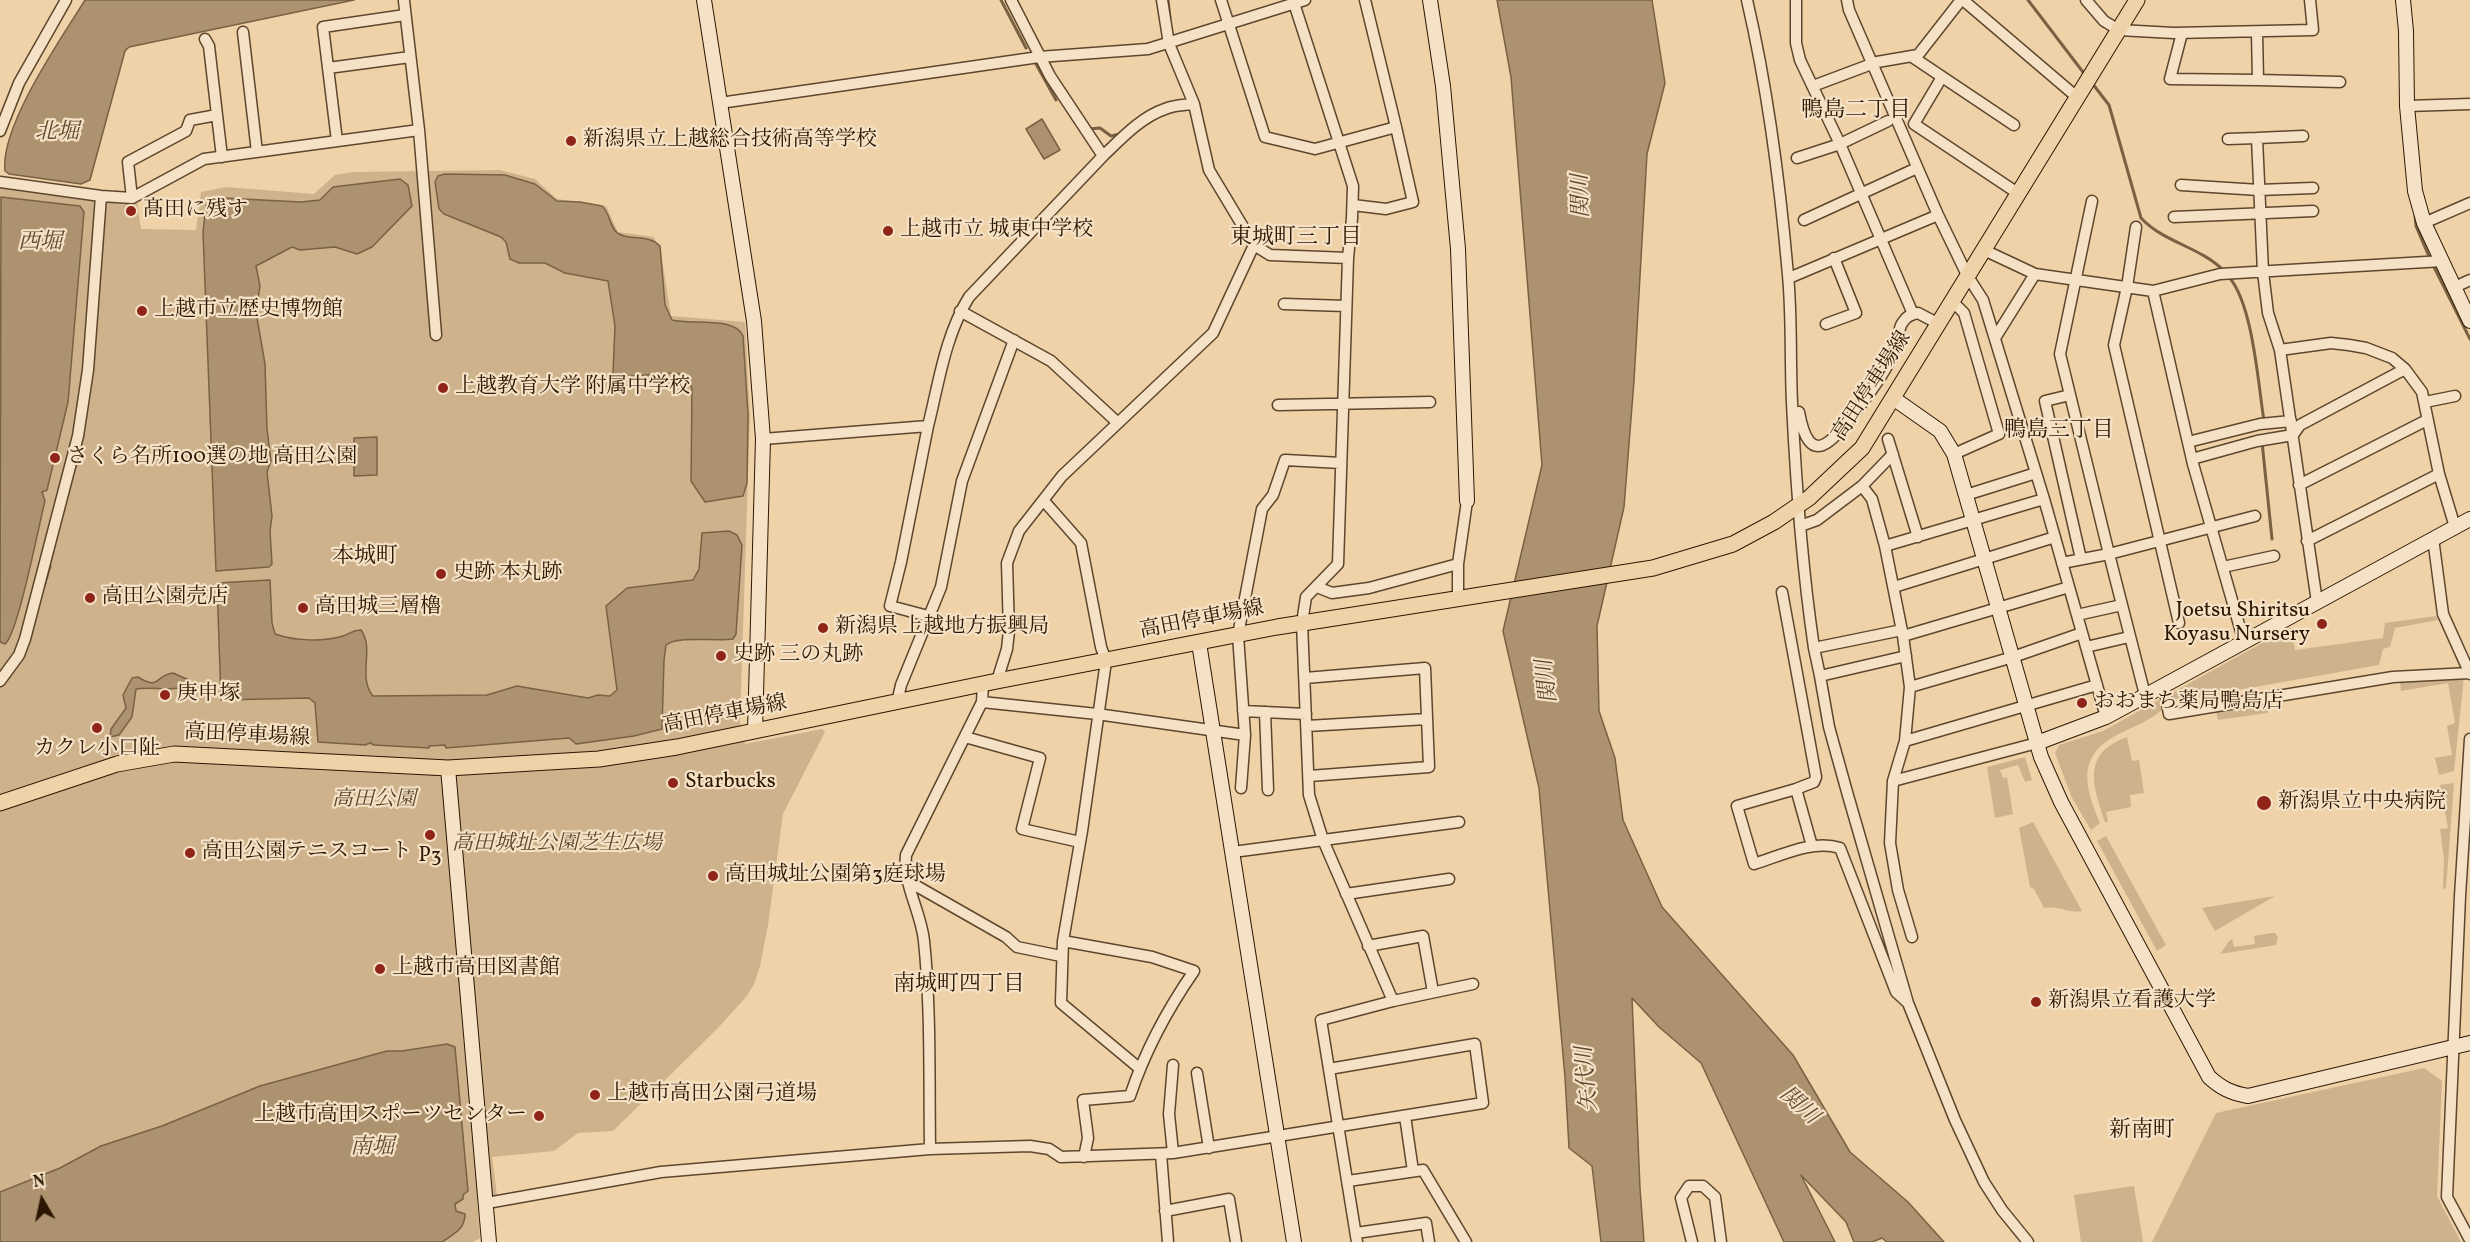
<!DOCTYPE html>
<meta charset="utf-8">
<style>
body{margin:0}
#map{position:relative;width:2470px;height:1242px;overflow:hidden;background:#efd2a8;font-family:Vollkorn,serif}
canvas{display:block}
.north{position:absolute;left:12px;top:1170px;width:60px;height:60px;-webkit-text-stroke:4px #f5e2c6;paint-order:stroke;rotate:351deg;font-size:16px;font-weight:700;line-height:24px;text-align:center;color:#2d1702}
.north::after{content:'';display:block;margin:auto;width:21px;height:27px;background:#2d1702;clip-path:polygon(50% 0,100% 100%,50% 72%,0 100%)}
</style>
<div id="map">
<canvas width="2470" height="1242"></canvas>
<div class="north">N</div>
</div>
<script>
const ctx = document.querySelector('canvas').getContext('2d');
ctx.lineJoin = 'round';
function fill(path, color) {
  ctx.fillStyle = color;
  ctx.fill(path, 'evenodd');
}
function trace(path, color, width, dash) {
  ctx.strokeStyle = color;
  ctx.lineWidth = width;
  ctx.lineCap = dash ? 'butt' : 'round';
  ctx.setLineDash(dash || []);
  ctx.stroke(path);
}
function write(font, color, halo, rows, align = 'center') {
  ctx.font = font + ' Vollkorn,"Noto Serif JP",serif';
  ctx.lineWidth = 4.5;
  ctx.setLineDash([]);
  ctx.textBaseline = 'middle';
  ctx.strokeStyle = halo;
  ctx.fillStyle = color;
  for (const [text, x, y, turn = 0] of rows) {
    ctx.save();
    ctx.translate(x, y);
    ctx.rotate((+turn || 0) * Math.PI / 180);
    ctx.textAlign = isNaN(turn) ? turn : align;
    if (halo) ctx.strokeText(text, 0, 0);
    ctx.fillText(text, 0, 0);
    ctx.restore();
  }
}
fill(new Path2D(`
 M500,170L535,179L557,199L606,206L618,232L654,237L661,253L671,316L745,322L750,415L740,722L745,744L822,729L825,732L783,814L768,925L760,966L754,984L747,996L717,1029L613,1131L578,1133L554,1151L492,1157L497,1196L477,1199L480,1238L473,1242H0V187C29,190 58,192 86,197C104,200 119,208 137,201L141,229L196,230L201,192L226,187L314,194L335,175L353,172Z
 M2436,616L2438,620L2395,628L2390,647L2383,649L2379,665L2176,701L2177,708L2173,707L2170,694L2291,627L2295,650L2383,638L2385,623Z
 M2464,677L2454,771L2439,775L2435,758L2452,755L2447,726L2455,723L2448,683L2401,691L2400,682Z
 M2161,699L2162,710C2149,721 2132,727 2117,735C2075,757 2086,788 2100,823L2091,830L2072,798L2055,753L2059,745L2103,731Z
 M2267,704L2269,711L2267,713L2218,720L2216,711Z
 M2127,737L2132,761L2139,760L2144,793L2130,795L2131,807L2106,812L2108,822H2105C2093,785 2081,754 2127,737Z
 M2025,757L2032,780L2025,782L2018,765L2000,770L2003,778L2007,777L2013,814L1995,818L1987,767Z
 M2454,783L2446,888L2443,889L2444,859L2440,829L2448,828L2440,785Z
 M2033,822L2082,911C2070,914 2059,905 2044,908L2034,889L2030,887L2019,828Z
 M2106,836L2166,945L2157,951L2097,841Z
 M2275,896L2215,931L2202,908Z
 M2271,933H2275L2278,937L2276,945L2220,954L2230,940L2232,939L2234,947L2255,944L2254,936Z
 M2424,1068L2442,1081L2437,1196L2461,1242H2152L2216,1113Z
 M2134,1186L2143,1242H2081L2074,1195Z`), '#ceb28c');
const water = new Path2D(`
 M85,0H354L129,47L125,51L90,180L81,184L9,174L5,171C0,126 61,39 85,0Z
 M1497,0H1652L1665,83L1647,154L1634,381L1624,507L1597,626L1599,711L1615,758L1623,820L1662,907L1793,1055L1850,1152L1908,1202L1944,1242H1887L1882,1238L1872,1242H1854L1846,1222L1801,1175L1835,1242H1784L1701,1063L1659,1027L1632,998L1640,1188L1644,1242H1601L1592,1166L1569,1148L1565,1077L1539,788L1503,631L1542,465L1511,77Z
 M1042,119L1060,150L1044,159L1026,129Z
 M445,174L505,175L535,184L557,201L580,202L602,206C610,212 610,230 619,234C632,241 648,234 660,246L665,305L672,320C691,325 735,316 743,336L748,415L747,483L743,496L705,502L691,481L692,389L687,376L676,373L618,377L613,374L615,326L608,281L565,273L545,263H519L510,259L506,242L501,237L444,214L439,209L435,182L438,176Z
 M400,179L408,185L412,206L372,247L357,254L335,247L300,250L292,247L256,266L260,286L256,312L265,364L267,429L271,461L267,472L272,516L270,531L272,564L269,567L216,571L203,232L206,205L211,201L223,198L301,202L320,200L333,187Z
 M1,197L80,206L84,212L68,402L47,490L42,492L45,501C39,524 18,634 5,644L0,642Z
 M377,437V475L354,476V438Z
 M729,531L737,535L742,545L736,634L733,639C716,642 678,635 666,645L664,660L662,729L634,736L576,744L569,738L446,748L445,745L429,746V748L374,745L370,743L365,745L318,742L315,703L309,698L221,700L217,583L270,580L272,623L275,634C295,641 322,642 343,636C350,634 352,630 361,630C375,649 357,677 373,696L487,695L517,686L588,698L598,695L610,696L617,690L606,606L627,588L693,580L699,569L702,533Z
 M173,673L189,680V686C174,692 152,686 136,689L132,717L119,735L110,737L111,729L126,708L123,695L132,678L138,677C160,691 155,675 173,673Z
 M447,1044L455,1047L468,1191L463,1195V1199L455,1204L456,1211L465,1214C465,1230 453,1234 442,1242H0V1192L60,1168L101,1146L162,1126L260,1086L387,1051H402Z`);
fill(water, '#ad9270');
trace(water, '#7a6144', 1.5);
trace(new Path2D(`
 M1001,0L1026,48
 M1168,0L1170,18
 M2028,0L2086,76
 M1036,64L1056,100
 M2092,83L2109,105L2141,218C2163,242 2200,247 2223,270
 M1089,129L1100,128L1111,136L1120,134
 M2415,215L2416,226L2430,259
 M2433,265L2470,339
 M2229,277C2253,305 2258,383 2264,421
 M2262,442L2272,539
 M44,586L50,566`), '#7a6144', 3);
const street = new Path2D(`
 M1011,0L1050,76L1103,156
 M1162,0L1169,44L1194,104L1209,170L1254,245L1270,255L1348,258
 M1221,0L1265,137L1315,149L1396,127L1365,0
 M1293,0L1353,186L1352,218L1348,258L1338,564L1306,597L1302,623L1309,795L1323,840L1393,1001
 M1747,0C1768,90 1780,183 1788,275C1792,317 1790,360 1792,403C1796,485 1802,567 1814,648L1902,630
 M1796,0V43L1800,60L1840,144L1913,314
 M1847,0L1849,10L1938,215
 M1963,0L2078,98
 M2086,0L2104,21L2119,30L2174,33L2313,30L2310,0
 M404,1L419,130L436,335
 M243,32L257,152
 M2182,33L2170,79L2258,80L2257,33
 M205,39L209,46L217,115
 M1911,56L2014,125
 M328,68L410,57
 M1942,77L1914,124L2019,194
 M2258,80L2340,82
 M1813,86L1877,62L1918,55L1961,0
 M720,103L1039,57L1148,49L1305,0
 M2407,106L2470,104
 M0,131L19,83L66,0
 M2303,136L2257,138L2263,272L2268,313L2280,350L2317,602
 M2228,139L2257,138
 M337,141L323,27L405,15
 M1797,158L1840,144L1888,121
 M0,182L101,196L132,198L204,159L419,130
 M2181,185L2259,190L2313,188
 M132,198L128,162L186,131L190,120L217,115L222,157
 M2092,201L2060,354L2109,554L2255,516
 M1353,205L1386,209L1413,202L1396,127
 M2174,217L2313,211
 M1804,220L1917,168
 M2424,223L2470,203
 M2136,227L2127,287L2114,345L2179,623
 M1984,250L2035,274L2153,291L2220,274L2443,261
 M1789,278L1938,215L1967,275L1983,300L2044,499L2106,717
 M2455,287L2470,280
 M2153,291L2193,464L2244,642
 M1953,302L1964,313L1999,434L1954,454
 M1284,304L1346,306
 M960,311L1051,361L1118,423
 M1826,324L1856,313L1834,258
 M1995,338L2035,274
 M2280,350L2331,343L2349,345L2366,348L2392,358L2405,369L2422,392L2439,474L2455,527
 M2070,395L2045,401L2081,559
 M2425,402L2455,396
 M1278,405L1430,402
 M1799,412C1810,473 1834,439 1857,410C1871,391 1887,370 1896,348C1900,340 1897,329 1903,322C1906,317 1912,314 1918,313L1939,324
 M763,439L928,426C939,382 945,336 969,297L1103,156C1121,139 1141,117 1165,109C1174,105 1185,105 1194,104
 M1888,439L1918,537
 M2188,442L2260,424L2291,421
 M2192,459L2257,441L2293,435L2300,425L2405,369
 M2299,485L2427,420
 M1862,486L1893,454
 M1966,495L2036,473
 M1044,501L1081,543L1101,647L1106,661L1082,831L1063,941L1061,1003L1139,1068
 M1800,526L1817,520L1862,486L1872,499L1885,546L1903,636L1910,687L1905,741L1893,781L1890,843L1898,890L1912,937
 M2433,538L2443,614L2470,674
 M2307,541L2439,474
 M1885,546L2044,499
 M2062,563L2109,554L2145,695
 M2223,567L2274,556
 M1317,587L1332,593L1369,588L1458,564
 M1894,587L2055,537
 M1782,592L1816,777L1814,782L1796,789
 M1458,598V564L1467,501
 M2077,615L2122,605
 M928,616L890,606L901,562L928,426
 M1903,636L2069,587
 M2086,647L2129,637
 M1814,648L1820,676L1906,656
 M1820,676L1829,727L1847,792L1908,1003L1955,1120L1984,1182L2002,1210L2028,1242
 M1305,678L1425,668L1429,767L1309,776
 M0,681L19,655L25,639L78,436L88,370L101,196
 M997,681L1007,649L1009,631L1007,563L1019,531L1062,476L1213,333L1254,245
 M2164,686L2169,714L2393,677L2469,673
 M1910,687L2013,657L2082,633
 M982,702L1097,714L1245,735
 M897,703L901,685L941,587L962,481L1014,340
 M1243,711L1306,714
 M1265,712L1268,790
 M1307,726L1427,719
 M965,737L1040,758L1022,829L1080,842
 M2470,739L2460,896L2447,1197L2470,1240
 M1905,741L2097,685
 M1893,781L2037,743
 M1241,788L1245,735L1238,635L1262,509L1273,495L1285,460L1341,463
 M1812,846L1796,789L1737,806L1754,864C1780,856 1813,839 1840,848L1896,992L1908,1003
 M1233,852L1459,822
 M906,880L1006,937L1017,947L1061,956
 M1346,894L1449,879
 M1063,941L1152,957L1194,971C1167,1010 1145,1051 1130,1096L1083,1100L1088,1138L1084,1157
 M1368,946L1423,936L1433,992
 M1173,1065L1169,1114L1173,1153
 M1197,1073L1209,1148
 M1405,1116L1413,1171
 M930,1149C929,1080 931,1009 924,941C921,911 903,886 906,855L982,702L983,684
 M1161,1154L1168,1242
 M1348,1181L1423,1170L1466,1242
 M487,1203L661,1172L930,1149L1030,1146L1049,1149L1061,1157L1173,1153L1483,1103L1475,1044L1329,1069
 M1165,1211L1229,1199L1236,1242
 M1356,1233L1426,1223L1429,1242
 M1357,1242L1321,1020L1393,1001L1473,984
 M1692,1242L1681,1198L1689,1186H1703L1715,1197L1721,1242`);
const secondary = new Path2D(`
 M704,0L754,321L763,439L755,731
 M1430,0L1443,86L1458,249L1467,501
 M2403,0L2406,31L2407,106L2415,191L2424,223L2470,321
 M1893,398L1940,431L1954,454L2041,757L2061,802L2209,1077C2221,1088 2231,1093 2248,1096L2470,1043
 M1199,643L1294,1242
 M2037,743L2106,717L2470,519
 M448,768L489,1242`);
const primary = new Path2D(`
 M0,803L117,764L174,754L448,768L599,759L677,747L997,681L1277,627L1653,568L1733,544L1774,522L1809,498L1862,448L2137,0`);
trace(street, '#5e462c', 13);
trace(secondary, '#2d1702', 16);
trace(primary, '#2d1702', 17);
trace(street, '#f5e2c6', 10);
trace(secondary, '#f5e2c6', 14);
trace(primary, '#efd2a8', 15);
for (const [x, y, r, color] of [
 [571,141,6,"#8f2418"],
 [131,211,6,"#8f2418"],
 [888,231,6,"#8f2418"],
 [142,311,6,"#8f2418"],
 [443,388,6,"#8f2418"],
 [55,458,6,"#8f2418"],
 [441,574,6,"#8f2418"],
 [90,598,6,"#8f2418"],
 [303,608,6,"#8f2418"],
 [2322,624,6,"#8f2418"],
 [823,628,6,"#8f2418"],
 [721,656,6,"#8f2418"],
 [165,695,6,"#8f2418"],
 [2082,703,6,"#8f2418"],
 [97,728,6,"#8f2418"],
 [673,783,6,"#8f2418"],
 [2264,803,8,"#8f2418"],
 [430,835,6,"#8f2418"],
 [190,853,6,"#8f2418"],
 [713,876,6,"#8f2418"],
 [380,969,6,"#8f2418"],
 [2036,1002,6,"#8f2418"],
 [595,1095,6,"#8f2418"],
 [539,1116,6,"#8f2418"]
]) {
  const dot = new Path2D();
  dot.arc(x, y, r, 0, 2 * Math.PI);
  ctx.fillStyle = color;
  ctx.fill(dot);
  trace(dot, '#f5e2c6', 2);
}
write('21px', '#2d1702', '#f5e2c6', [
 ["新潟県立上越総合技術高等学校",583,141],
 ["髙田に残す",143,211],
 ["上越市立 城東中学校",900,231],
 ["上越市立歴史博物館",154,311],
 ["上越教育大学 附属中学校",455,388],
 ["さくら名所100選の地 高田公園",67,458],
 ["史跡 本丸跡",453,574],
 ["高田公園売店",102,598],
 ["高田城三層櫓",315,608],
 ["Joetsu Shiritsu",2310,612,"right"],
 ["Koyasu Nursery",2310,636,"right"],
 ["新潟県 上越地方振興局",835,628],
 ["史跡 三の丸跡",733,656],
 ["庚申塚",177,695],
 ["おおまち薬局鴨島店",2094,703],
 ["カクレ小口阯",97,750,"center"],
 ["Starbucks",685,783],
 ["新潟県立中央病院",2278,803],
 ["高田公園テニスコート",202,853],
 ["P3",430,857,"center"],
 ["高田城址公園第3庭球場",725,876],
 ["上越市高田図書館",392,969],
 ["新潟県立看護大学",2048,1002],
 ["上越市高田公園弓道場",607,1095],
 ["上越市高田スポーツセンター",527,1116,"right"]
], 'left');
write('21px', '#2d1702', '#f5e2c6', [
 ["高田停車場線",1873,387,-57],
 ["高田停車場線",1202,621,-11],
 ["高田停車場線",725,716,-11],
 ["高田停車場線",247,737,3]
]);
write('italic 21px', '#5d462b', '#f5e2c6', [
 ["高田公園",374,801],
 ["高田城址公園芝生広場",557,845]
]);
write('22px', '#2d1702', '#f5e2c6', [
 ["鴨島二丁目",1856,112],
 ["東城町三丁目",1296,239],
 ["鴨島三丁目",2059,432],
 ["本城町",365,558],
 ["南城町四丁目",959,986],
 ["新南町",2142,1132]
]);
write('italic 22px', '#60482e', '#f5e2c6', [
 ["北堀",57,134],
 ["関川",1583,196,-92],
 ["西堀",40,244],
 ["関川",1549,681,-97],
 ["矢代川",1589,1079,-95],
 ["関川",1798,1107,42],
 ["南堀",372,1149]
]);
</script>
